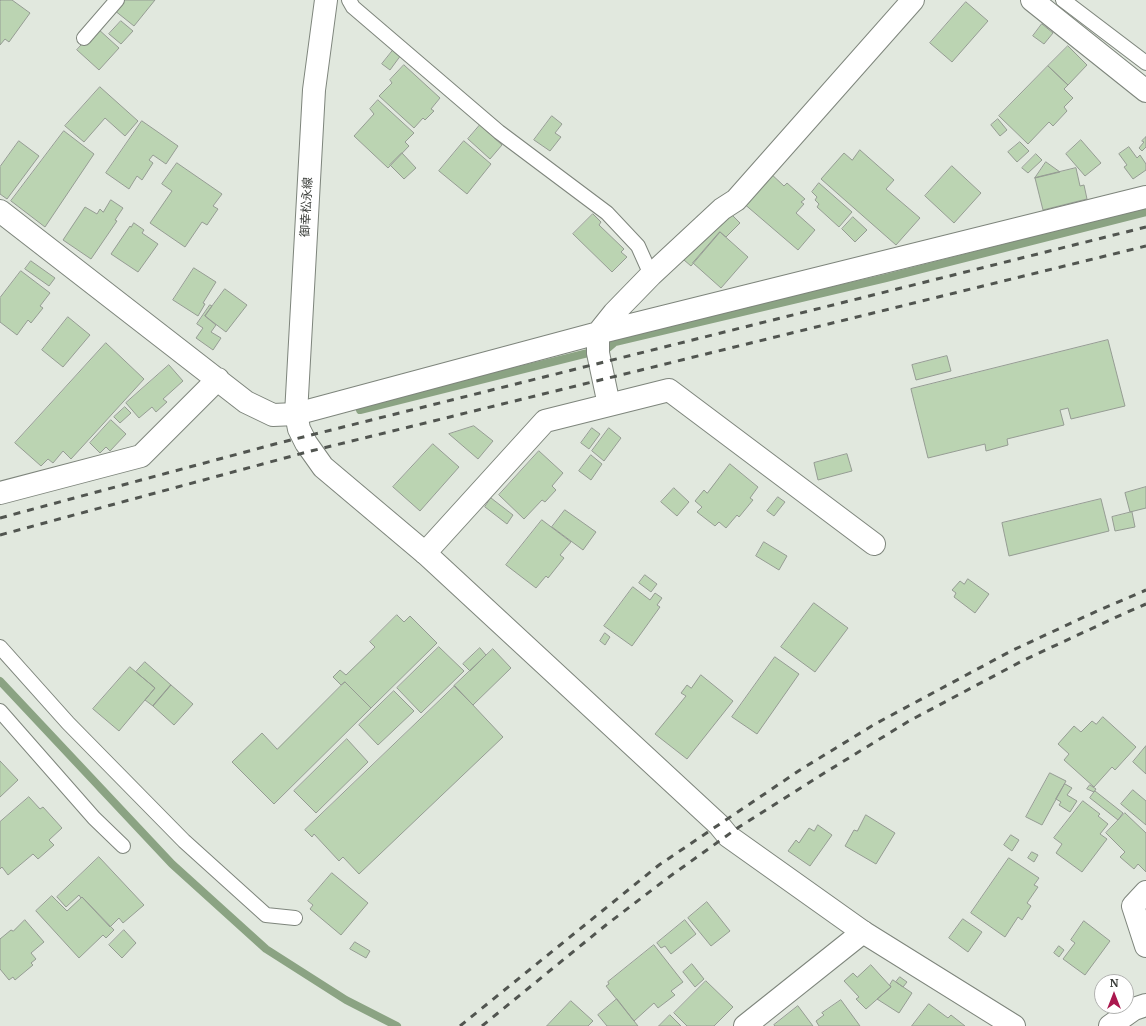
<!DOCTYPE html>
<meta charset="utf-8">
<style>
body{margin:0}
#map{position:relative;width:1146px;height:1026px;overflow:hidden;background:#e1e8de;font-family:Merriweather,serif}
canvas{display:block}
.north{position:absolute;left:1094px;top:974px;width:40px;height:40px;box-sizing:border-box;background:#fff;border:1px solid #b1b2b0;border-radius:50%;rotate:0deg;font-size:11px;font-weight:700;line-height:16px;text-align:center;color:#3b3e3a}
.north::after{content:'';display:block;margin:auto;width:14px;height:18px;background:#aa184e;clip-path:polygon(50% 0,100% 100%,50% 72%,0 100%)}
</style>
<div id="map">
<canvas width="1146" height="1026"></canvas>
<div class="north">N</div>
</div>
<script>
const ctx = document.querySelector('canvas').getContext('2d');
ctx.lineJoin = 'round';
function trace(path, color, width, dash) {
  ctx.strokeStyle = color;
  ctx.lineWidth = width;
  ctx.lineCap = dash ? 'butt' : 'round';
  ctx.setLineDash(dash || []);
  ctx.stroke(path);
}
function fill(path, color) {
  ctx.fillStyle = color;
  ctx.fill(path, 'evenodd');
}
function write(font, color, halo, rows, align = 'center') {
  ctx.font = font + ' Merriweather,"Noto Sans JP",serif';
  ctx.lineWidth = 4;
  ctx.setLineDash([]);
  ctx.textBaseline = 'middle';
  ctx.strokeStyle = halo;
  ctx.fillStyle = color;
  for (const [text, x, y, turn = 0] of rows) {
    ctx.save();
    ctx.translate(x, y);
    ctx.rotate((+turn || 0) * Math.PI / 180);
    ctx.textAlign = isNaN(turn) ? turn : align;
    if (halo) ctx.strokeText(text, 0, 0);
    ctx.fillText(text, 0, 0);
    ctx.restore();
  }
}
trace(new Path2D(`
 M360,410L608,348L615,342L886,278L1146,212
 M0,681L172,864L266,949L346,1000L397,1026`), '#8ba383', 8);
const building = new Path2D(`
 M1,0H12L30,13L9,42L5,39L0,45V2Z
 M122,0H155L134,26L114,10Z
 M966,2L988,21L952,62L930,43Z
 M121,21L133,31L121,44L109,34Z
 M1042,24L1053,33L1044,44L1033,36Z
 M97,28L119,48L99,70L77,50Z
 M1068,46L1087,65L1068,85L1048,66Z
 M394,49L401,55L390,70L382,64Z
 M404,65L440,98L431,109L434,111L425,120L423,118L414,128L379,96L392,83L390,80Z
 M1048,66L1068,85L1064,89L1073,98L1064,107L1067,111L1053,126L1049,122L1028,144L999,116Z
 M100,87L138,121L125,136L105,118L84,142L65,126Z
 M378,100L414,133L405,142L409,146L388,168L354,136L374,114L370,109Z
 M552,116L562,124L555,133L561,137L550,151L534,140Z
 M998,119L1007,130L1000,136L991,125Z
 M142,121L178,146L166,164L153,155L149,160L153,163L142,180L137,176L129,189L106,173Z
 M480,125L502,145L490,159L468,139Z
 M64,131L94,154L45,227L11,201Z
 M1146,137V147L1142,151L1139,148L1144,142L1142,141Z
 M1081,140L1101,163L1085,176L1066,154Z
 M19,141L39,156L7,199L0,194V167Z
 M464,141L491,164L467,194L439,171Z
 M1020,142L1029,151L1017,162L1008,152Z
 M1129,147L1137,158L1140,155L1146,164V170L1133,179L1124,167L1127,165L1119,154Z
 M860,150L894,180L886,189L920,218L896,245L821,179L844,153L852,160Z
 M402,153L416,168L404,179L390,165Z
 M1036,154L1042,160L1028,173L1022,168Z
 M1046,162L1060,172L1035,178Z
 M177,163L222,194L213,206L218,209L207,225L202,222L185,247L150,223L172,191L162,184Z
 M952,166L981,193L954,223L925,196Z
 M1076,168L1080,186L1084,185L1087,199L1043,210L1035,178Z
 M769,172L784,186L787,183L805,199L801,202L804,204L796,213L815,230L798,250L742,202Z
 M819,183L852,212L839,227L817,207L819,204L815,200L817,197L812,192Z
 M111,200L123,208L115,220L117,221L91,259L63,240L85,207L97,214L100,209L103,212Z
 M593,214L601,222L599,225L624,249L621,252L627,257L612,272L573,234Z
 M731,214L740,223L726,237L720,232L691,266L684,260Z
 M853,217L867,230L855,242L842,229Z
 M134,223L144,230L142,233L158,244L138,272L111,254L130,226L131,227Z
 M720,232L748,257L721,288L693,263Z
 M31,261L55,278L49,286L25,269Z
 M194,268L216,282L203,303L205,304L198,316L173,300Z
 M21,271L50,293L40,306L43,308L31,323L28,320L17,335L0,322V298Z
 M225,289L247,305L226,332L205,316Z
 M210,305L212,306L205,316L216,325L211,332L221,338L213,350L196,338L203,328L197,324Z
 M68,317L90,335L63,367L42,350Z
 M1108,340L1125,406L1071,419L1068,408L1060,410L1064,425L1007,439L1008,445L986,451L985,444L928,458L911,389Z
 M106,343L144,379L71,459L63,451L53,463L48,459L41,466L15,443Z
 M947,356L951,371L916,380L912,365Z
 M169,365L183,381L163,399L167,402L156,412L152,407L139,418L126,403Z
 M125,407L131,413L120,423L114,417Z
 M111,420L126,434L110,451L106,447L100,453L90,443Z
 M474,426L493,441L478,459L449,434Z
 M592,428L600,434L589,449L581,443Z
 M609,428L621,438L604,461L592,451Z
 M433,444L459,467L420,511L393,487Z
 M539,451L563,473L552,486L556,490L545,502L542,500L524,519L499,495Z
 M847,454L852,471L818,480L814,463Z
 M591,455L602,464L591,480L579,471Z
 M730,464L758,487L750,498L753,500L739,517L737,515L726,528L719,522L715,526L697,512L702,507L695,501L704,490L707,493Z
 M1146,487V508L1130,512L1125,493Z
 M674,488L689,502L677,516L661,502Z
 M778,497L785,502L774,516L767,511Z
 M491,498L513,515L507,524L485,507Z
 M1101,499L1109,531L1009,556L1002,523Z
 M565,510L596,532L583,550L552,527Z
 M1132,512L1135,527L1115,531L1112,517Z
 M542,520L571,542L560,555L564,558L548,578L546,576L536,588L506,565Z
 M764,542L787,556L779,570L756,556Z
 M645,575L657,584L651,592L639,583Z
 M968,579L989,594L975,613L954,597L956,593L952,590L960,581L964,584Z
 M633,587L650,600L655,593L662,598L657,605L660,607L632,646L604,626Z
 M814,603L848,628L815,672L781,647Z
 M397,615L404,622L410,616L437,643L371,708L345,682L341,685L333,677L340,670L346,675L375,647L370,642Z
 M605,633L610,637L605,645L600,641Z
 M439,647L464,671L421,713L397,688Z
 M480,648L486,655L470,671L463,664Z
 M493,649L511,668L473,705L454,686Z
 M775,657L799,674L757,734L732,717Z
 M145,662L171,685L153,706L145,700L155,688L136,672Z
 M130,667L155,688L119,731L93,709Z
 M701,675L733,701L687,759L655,734L686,696L681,693L687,685L691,688Z
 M345,682L371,708L274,804L232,762L262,733L277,749Z
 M171,685L193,704L174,725L153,706Z
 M455,686L503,737L359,874L343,857L339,861L314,834L312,837L305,830Z
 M394,691L414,711L378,745L359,725Z
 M1103,717L1136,747L1115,770L1112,767L1094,787L1064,760L1069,754L1058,744L1074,726L1081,732L1092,721L1096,724Z
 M347,739L368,762L316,813L294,791Z
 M1146,746V774L1133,762Z
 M0,761L18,780L0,797Z
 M1050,773L1066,781L1042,825L1026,817Z
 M1065,784L1072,788L1067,795L1077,801L1070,812L1059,805L1061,802L1056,799Z
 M1090,785L1096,789L1094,792L1087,789Z
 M1133,790L1146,801V825L1121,804Z
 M1095,791L1123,813L1118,820L1090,798Z
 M29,797L40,809L43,807L62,828L49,840L54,845L38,859L33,854L8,875L2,867L0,869V822Z
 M1083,801L1100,814L1098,816L1108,824L1100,834L1107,839L1082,872L1056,853L1062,844L1054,838Z
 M1125,813L1146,833V872L1138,864L1134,869L1120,857L1125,852L1106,833Z
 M866,815L895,833L876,864L845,846L854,830L857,831Z
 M818,825L832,835L810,866L788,851L796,840L799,843L809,828L814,831Z
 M1011,835L1019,840L1012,851L1004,845Z
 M1032,852L1038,855L1034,862L1028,858Z
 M99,857L144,905L123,923L119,918L110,927L82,897L81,898L79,895L66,907L57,897Z
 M1009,858L1039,878L1034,885L1038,887L1027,903L1031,906L1022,920L1018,917L1005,937L971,913Z
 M332,873L368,903L341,935L310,909L313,905L308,901Z
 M52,896L67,911L82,897L114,930L106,938L103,935L79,958L36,911Z
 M707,902L730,931L711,946L688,918Z
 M963,919L982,932L968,952L949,938Z
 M25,920L44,942L31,953L36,959L31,963L33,965L15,980L13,977L9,980L0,969V939L11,930L13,931Z
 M685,920L696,934L671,954L665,946L661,948L657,943Z
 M1084,921L1110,941L1085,975L1063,959L1075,943L1071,940Z
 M124,930L136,943L122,958L109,945Z
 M355,942L370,951L366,958L350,949Z
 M654,945L683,982L671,991L675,995L658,1008L654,1003L634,1021L606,986L609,984L608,982Z
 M1059,946L1064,950L1059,957L1054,953Z
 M692,964L704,979L695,987L683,972Z
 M871,965L891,987L866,1009L856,999L859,997L844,981L853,973L857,977Z
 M900,977L907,982L903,987L896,982Z
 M893,980L912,993L899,1013L877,999L891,987L890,985Z
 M706,981L733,1007L714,1026H687L674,1013Z
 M617,999L634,1021L638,1026H607L598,1015Z
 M841,1000L860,1026H819L816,1021L824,1015L822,1013Z
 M571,1001L593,1021L588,1026H547Z
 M929,1004L948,1018L951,1015L965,1026H912Z
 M798,1006L813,1026H775L774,1025Z
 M670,1015L681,1026H659Z`);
fill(building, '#bbd4b2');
trace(building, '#959c93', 1);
const lane = new Path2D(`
 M349,0L353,7L499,132L607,213L638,246L651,275
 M1063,0L1146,63
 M84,38L117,0
 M0,647L68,723L184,841L266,915L295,918
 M0,711L94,818L123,846`);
const street = new Path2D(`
 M1032,0L1146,91
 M0,211L246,402L273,415L296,414L598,333L1146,197
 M609,405L598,353V333L614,313L651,275L722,209L736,200L913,0
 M0,493L141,456L218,379
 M425,553L545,421L669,390L874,544
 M1146,892L1133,906L1146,946
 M745,1026L863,932
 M1110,1026L1134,1009L1146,1005`);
const secondary = new Path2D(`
 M326,0L314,90L296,414L299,429L306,443L323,467L425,553L719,825L728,836L863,932L1014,1026`);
trace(lane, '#7e857c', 16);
trace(street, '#7e857c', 24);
trace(secondary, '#7e857c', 24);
trace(lane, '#fff', 14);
trace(street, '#fff', 22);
trace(secondary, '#fff', 22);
trace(new Path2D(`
 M0,518L275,444L1146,227
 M0,535L307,452L1146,246
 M460,1026L659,865L800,770L875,724L1011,651L1097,611L1146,590
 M482,1026L606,925L669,877L739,827L826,772L909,721L1024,660L1123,614L1146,604`), '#515550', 3, [7, 7]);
write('12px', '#3b3e3a', '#fff', [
 ["御幸松永線",307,207,-87]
]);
</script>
